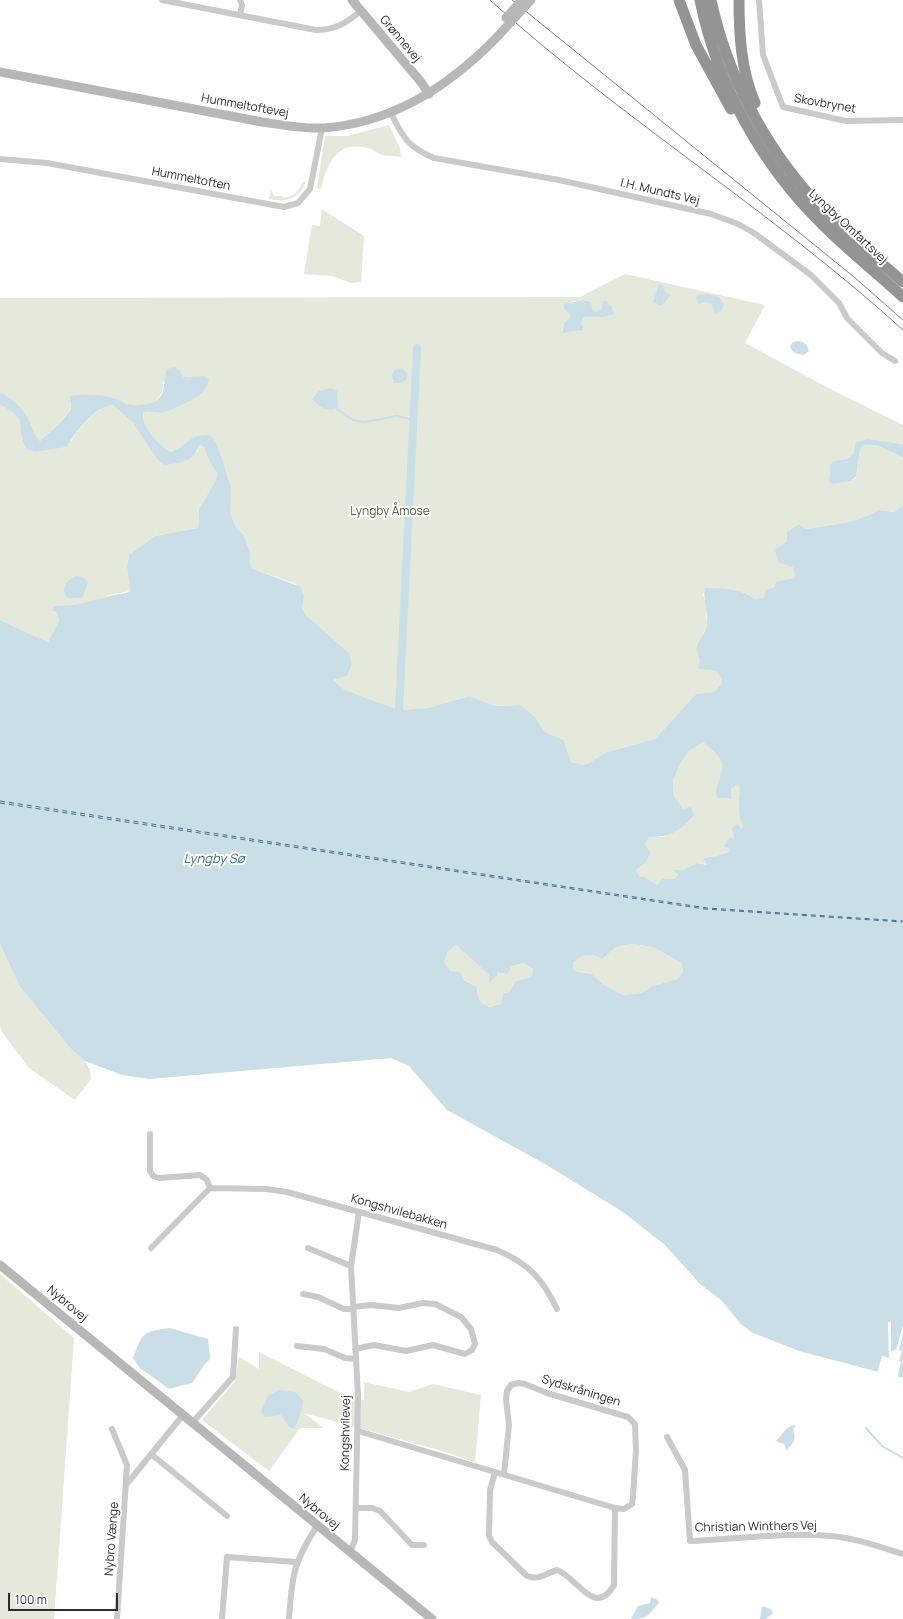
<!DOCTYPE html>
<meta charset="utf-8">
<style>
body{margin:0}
#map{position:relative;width:903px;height:1619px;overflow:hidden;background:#fff;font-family:Manrope,sans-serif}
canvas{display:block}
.scale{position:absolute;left:8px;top:1593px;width:110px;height:18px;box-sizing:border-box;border:2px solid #2d2d2d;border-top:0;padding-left:5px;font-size:12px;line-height:14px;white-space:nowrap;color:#2d2d2d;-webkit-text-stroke:3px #fff;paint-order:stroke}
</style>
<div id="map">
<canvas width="903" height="1619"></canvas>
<div class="scale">100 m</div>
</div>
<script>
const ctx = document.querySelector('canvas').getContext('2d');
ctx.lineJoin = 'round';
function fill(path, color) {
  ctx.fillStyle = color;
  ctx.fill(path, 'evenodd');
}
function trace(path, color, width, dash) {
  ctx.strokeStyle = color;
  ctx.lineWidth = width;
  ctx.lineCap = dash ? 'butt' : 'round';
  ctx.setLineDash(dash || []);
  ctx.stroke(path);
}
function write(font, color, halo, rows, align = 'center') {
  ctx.font = font + ' Manrope,sans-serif';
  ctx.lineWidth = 4;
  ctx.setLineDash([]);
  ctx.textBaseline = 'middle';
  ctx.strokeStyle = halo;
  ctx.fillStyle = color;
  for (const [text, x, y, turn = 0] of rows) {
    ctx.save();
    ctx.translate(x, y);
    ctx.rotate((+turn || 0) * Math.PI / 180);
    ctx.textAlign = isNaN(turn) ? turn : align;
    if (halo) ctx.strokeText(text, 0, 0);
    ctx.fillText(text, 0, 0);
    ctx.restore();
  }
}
fill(new Path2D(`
 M389,125L400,148L401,157C395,156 388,156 382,155C377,153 373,149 368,148C336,140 327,164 321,189L317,188L325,136H347Z
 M303,182H306C299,199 286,203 269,199L271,189L274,196H282L284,198C295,196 298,191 303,182Z
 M322,209L364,236L361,282L351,283L332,276L304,274L312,225L320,226Z
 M625,274L765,305L745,343L834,391L903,425V444L868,439L856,444L853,454L847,459L833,461L830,465L829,482L833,484L851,481L856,478L860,450L863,445H877L903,458V505L894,512L879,510L867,516L849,522L806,529L799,524L794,528L793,567L795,578L775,587L764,597L755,599L747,594L703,593L706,608L707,625L703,634L699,669L716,671L722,679V683L714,692L696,694L655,739L607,752L585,765L571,762L564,740L545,732L536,718L521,705L495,706L470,696L427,708L399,710L345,690L333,680L347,676L349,653L306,615L302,608L304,597L296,584L251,568L250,553L244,535L237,529L230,513L229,479L216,442L183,446L171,452C159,445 142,428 143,413L148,410C166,415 180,404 195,398L191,376L163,382C164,401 148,407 131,406C126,405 122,401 117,399C105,395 91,396 79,395L70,403L71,408L60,423L40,441C24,426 26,402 0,393V298L580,297ZM583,300L591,302L593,310L596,312L602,308L603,317H584L581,323L584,330L562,332L564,323L571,316L564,309L570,302Z
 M0,405C32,422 14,425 26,448L71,441C81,426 95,407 113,405L133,423L157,459L197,452L200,445L204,447L209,461L217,473L216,480L199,509L198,528L155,536L129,555L127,567L130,591L109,595L93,602L67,606H54L59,620L48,642L0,620Z
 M703,742C708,747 718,754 721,761C726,773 712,785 717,798L732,799L731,789L739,782C741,800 735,809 743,826L734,835L732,850L716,856L704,858L708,865L697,863L683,870H675L678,875L674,879H662L657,885L645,877H640L636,870L645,863V845L649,837H664L683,809L673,794V781L680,764L689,751Z
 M0,944L20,987L71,1049L85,1061L90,1070L91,1079L75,1100L29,1068L2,1032L0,1025Z
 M632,944L653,947L681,963L683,972L677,979L653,986L641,993L623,995L603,984L592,974L574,971L573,963L583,954L593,955L602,959L616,947Z
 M456,945L489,975V982L497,972L523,963L533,969L531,977L516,981L509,992L503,993L501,1004L490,1007C480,1003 477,999 477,987L450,971L443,962L447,953Z
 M0,1274L74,1338L54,1619H0Z
 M259,1352L346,1396L364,1400V1382L409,1392L433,1384L481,1395L475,1462L439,1450L304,1413L324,1428H300L269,1471L202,1420L235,1381L239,1357L259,1369Z`), '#e4e9dc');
fill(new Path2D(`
 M659,284L662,285L665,292L671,295L661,306L653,302Z
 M707,294L719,297L724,304L721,311L715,313L711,303L704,302L699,304L696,299L697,295Z
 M583,300L591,302L593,310L596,312L602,308L603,301H606L612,307L614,314L603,317H584L581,323L584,330L562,333L564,323L571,316L564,309V304Z
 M797,341C804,341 807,344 809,351L804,355C798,355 792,352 790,347L792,343Z
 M175,367L180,371L183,377L203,376L209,379C208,384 206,389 202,393C197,398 171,411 164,412C156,414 150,409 143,413C142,428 159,445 171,452C187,446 191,433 210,435L216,442L223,461L231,487L230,513L237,529L244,535L250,553L251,568L301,587L304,597L302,608L306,615L349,653L352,664L347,676L333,680L345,690L399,710L427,708L470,696L495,706L521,705L536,718L545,732L564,740L571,762L585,765L607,752L655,739L696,694L714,692L722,683V679L716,671L698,669L700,660L696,648C699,641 705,633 707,625C709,613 702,600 705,588C722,588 740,588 755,599L764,597L766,590L775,587L776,582L795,578L793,567L779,563L775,550L787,541V532L799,524L806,529L849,522L867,516L879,510L894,512L903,505V1377H898L799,1351L751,1332L740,1323L722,1301L700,1284L665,1245L623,1212L545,1164L447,1110L409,1066L391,1058L149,1079L122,1075L85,1061L71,1049L20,987L0,944V620L48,642L59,620L56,612L52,610L54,606C77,606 87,602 109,596C116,594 124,595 130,591L127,567L129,555L155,536L198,528L199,509L216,480L217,473L209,461L204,447L200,445C191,463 183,462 164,465L157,459L133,423L113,405C91,408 78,431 66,447L34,452L26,448C14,425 32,422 0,405V393C13,397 23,409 29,421C33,429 34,435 40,441L60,423L71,409L70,396C84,394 104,394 117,399C122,401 126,405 132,405C140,406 155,404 160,397C165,391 164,377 167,369ZM703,742C708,747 718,754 721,761C726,773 712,785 717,798L732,799L731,789L739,783C741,800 735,809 743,826L741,829L738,824L732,828L734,838H729L724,846L731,849L728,852L716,856L704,858L707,865L697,863L683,870H674L678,875L674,879H662L657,885L645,877H640L636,870L645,863L651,852L645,845L649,837C671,837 680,831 694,815L691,807L683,809L673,794V781L680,764L689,751ZM632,944L653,947L681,963L683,972L677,979L653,986L641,993L623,995L603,984L592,974L574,971L573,963L583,955H593L602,959L616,947ZM456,945L489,975V983L497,975V972L508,974L511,967L523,963L533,969L531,977L516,981L509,992L503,993L501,1004L490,1007C480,1003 477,999 477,987L464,980L460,972L450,971L444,962L447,953Z
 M402,369L408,373L406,380L400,383H394L392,375L394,370Z
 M330,388L337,391L338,408C327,413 319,407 312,399L319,391Z
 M868,439L903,444V458L877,445H863L860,450L856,477L851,481L833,484L829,482L830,465L833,461L847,459L853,454L856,442Z
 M77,576L84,578L88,583L82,598H67C60,587 67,579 77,576Z
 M170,1328L208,1339L210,1359L205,1364L192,1383L169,1389L140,1368L133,1358C143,1332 142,1332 170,1328Z
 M279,1390L295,1392L303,1400C303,1412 297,1419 295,1429L289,1427L281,1415L265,1417L261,1412L268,1396Z
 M794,1425L796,1426L793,1429C797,1442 793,1441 787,1451L784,1444L776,1441L787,1428Z
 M651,1597L658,1600L659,1603C647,1615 650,1619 631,1619L638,1606L650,1603Z
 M762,1606L771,1609L773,1613L766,1619H760Z`), '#cadee8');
fill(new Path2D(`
 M888,1322H891V1351L896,1350L903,1325V1335L899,1350L902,1351L899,1361L901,1362L897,1379L877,1373L882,1356L889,1358Z`), '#fff');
trace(new Path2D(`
 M337,409L353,420L365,422L397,416L413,420
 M866,1428L882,1446L903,1458`), '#cadee8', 2);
trace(new Path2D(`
 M399,710L417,348`), '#cadee8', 8);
trace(new Path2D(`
 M0,801L707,908L903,921
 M0,803L705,909L903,922`), '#437187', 1, [5, 4]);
trace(new Path2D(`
 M162,0L316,30C337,30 345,23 361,11
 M240,0L242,5L240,15
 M759,0L763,55L783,107L846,121L903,120
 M391,113C403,138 408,147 434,158L559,180L711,214L738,224L754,233L811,275L839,303L847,318L882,353L895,361
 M0,159L47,163L284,207L298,203L310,189L322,128
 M150,1134V1171L153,1176L159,1178L200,1175L207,1180L210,1188
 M151,1248L210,1188L266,1189L287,1192L497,1250C529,1264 542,1278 557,1309
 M308,1248L351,1266
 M303,1294L318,1297L344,1309H353
 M353,1307L371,1305L399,1308L423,1303L435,1304L461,1317L471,1329L475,1344L472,1350L465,1354L433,1345L406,1351L374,1345L355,1349
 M297,1346L324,1349L345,1358L356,1359
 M192,1423L233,1377L236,1329
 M112,1429L127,1465L117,1619
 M358,1431L615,1508L624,1509L632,1504L633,1497L636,1450L635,1424L628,1417L547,1393L525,1384L518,1383L511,1385L507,1391L506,1399L509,1425L504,1474
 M667,1437L685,1470L690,1541C736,1539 785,1532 831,1536C855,1538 880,1547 903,1554
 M151,1454L227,1516
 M495,1472L490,1490L489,1536L492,1542L527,1576C540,1581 545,1573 557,1570C576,1576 595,1619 614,1585L615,1508
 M126,1485L183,1415
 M356,1508H372L380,1511L412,1545H424
 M350,1552L355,1540L358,1395L351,1266L359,1212
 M222,1619L227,1557L296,1562
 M289,1619C292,1576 293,1563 317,1526`), '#cacaca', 6);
trace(new Path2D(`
 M352,0L421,82L429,94
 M0,72L262,122C282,125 303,129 323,128C393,123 451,85 498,36
 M0,1265L432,1619`), '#b7b7b7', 9);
trace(new Path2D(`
 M679,0L696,45L731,109
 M700,0C717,85 762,166 824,226C849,251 877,273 903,297
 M711,0C727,74 763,144 814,200C840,230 873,255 903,282
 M739,0C739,35 741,70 755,103`), '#949494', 11);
trace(new Path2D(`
 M490,0C620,118 772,211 903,330
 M512,0L854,277L903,320`), '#828282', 1);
trace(new Path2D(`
 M506,18L522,0
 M498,36L531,0`), '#b7b7b7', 9);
write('12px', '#2d2d2d', '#fff', [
 ["Grønnevej",400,39,50],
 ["Skovbrynet",825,104,10],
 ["Hummeltoftevej",245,106,10],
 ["Hummeltoften",191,179,11],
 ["I.H. Mundts Vej",660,192,13],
 ["Lyngby Omfartsvej",848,227,43],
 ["Kongshvilebakken",399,1212,16],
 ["Nybrovej",67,1304,40],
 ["Sydskråningen",581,1391,17],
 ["Kongshvilevej",346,1433,-89],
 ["Nybrovej",319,1512,40],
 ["Christian Winthers Vej",756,1527,-1],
 ["Nybro Vænge",112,1539,-86]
]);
write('12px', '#53643f', '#fff', [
 ["Lyngby Åmose",390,512]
]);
write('italic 13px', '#437187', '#fff', [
 ["Lyngby Sø",214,859]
]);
</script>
